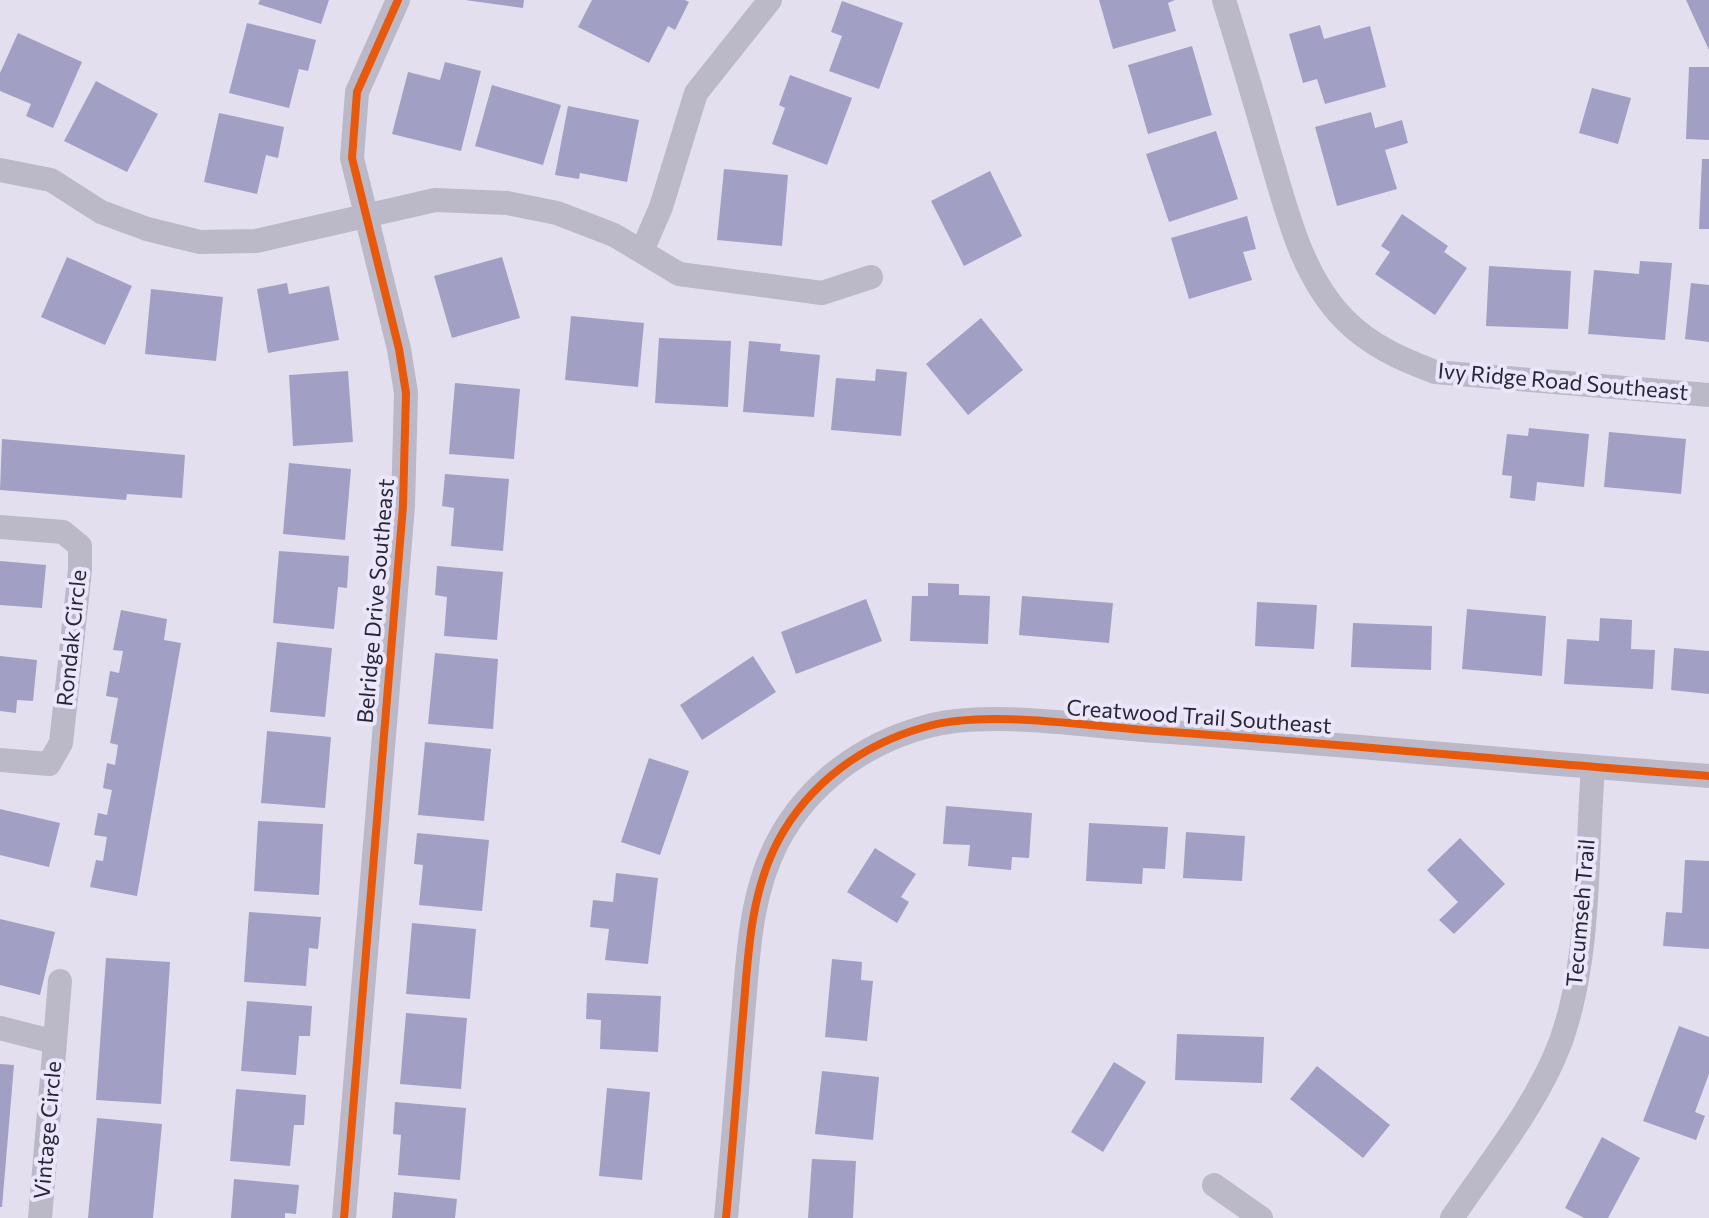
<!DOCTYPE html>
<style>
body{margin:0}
canvas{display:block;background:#e3dfee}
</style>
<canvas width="1709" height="1218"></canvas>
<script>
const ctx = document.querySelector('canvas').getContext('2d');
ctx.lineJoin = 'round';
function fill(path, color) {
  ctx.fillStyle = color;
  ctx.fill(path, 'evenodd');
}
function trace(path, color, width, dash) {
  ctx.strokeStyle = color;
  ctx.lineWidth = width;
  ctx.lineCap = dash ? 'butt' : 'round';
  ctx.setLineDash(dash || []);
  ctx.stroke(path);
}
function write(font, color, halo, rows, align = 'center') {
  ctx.font = font + ' Commissioner,sans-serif';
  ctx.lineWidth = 8;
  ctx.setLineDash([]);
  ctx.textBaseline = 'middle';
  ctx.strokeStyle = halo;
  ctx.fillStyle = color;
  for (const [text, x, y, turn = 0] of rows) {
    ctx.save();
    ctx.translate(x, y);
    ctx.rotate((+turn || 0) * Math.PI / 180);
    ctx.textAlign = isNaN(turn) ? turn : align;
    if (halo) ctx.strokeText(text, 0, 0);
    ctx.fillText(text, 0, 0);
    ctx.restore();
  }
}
fill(new Path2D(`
 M260,0H329L321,24L258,4Z
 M465,0H524L523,8Z
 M592,0H685L689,2L675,30L668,26L649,63L578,27Z
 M1099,0H1175L1168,3L1176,31L1113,49Z
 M1686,0H1709V50Z
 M842,1L903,23L879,89L829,71L842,36L831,32Z
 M247,23L316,40L308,71L299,69L289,108L229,93Z
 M1320,25L1324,39L1370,26L1386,87L1325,104L1317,79L1303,83L1289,34Z
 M18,33L82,62L53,128L26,116L31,104L0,91V73Z
 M1192,46L1212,115L1148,134L1128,65Z
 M445,62L481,71L461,151L392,134L408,72L440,80Z
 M1689,67H1709V140L1686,139Z
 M790,75L852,98L827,165L772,144L785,108L779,105Z
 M96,81L158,114L127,172L64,141Z
 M492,85L561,105L543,165L475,146Z
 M1592,88L1631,98L1618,144L1579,133Z
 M568,106L639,120L627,182L580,173L579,179L555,175Z
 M1371,112L1375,128L1402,120L1408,143L1385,150L1397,189L1337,206L1315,127Z
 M219,113L284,127L278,158L266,155L257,194L204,182Z
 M1216,131L1238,199L1169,222L1146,154Z
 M1702,159H1709V229H1699Z
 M724,169L788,175L782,246L717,240Z
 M990,171L1022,236L964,266L931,201Z
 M1402,214L1448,246L1444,252L1467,268L1435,315L1375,274L1390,252L1381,246Z
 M1247,216L1256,249L1243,252L1252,280L1189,299L1171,238Z
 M67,257L132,286L105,345L41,317Z
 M502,257L520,318L452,338L434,276Z
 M1640,261L1672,263L1665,340L1588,334L1594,270L1639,274Z
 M1489,266L1571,271L1568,329L1486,326Z
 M287,283L289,294L329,286L339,340L268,353L257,289Z
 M1691,283L1709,285V342L1685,339Z
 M151,289L223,297L216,361L145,354Z
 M571,316L644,323L638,387L565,380Z
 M981,318L1023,370L968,415L926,364Z
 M659,338L731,341L728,407L655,403Z
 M749,341L781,344L780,351L820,355L814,417L743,412Z
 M876,369L907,372L901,436L831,430L836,378L875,381Z
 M348,371L353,442L293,446L289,375Z
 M455,383L520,389L514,459L449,454Z
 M1529,428L1589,434L1584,487L1537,482L1535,501L1510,498L1512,476L1502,475L1507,434L1528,436Z
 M1609,432L1686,439L1681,494L1604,487Z
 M2,439L185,455L182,498L127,494L126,500L0,490Z
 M289,463L351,469L345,540L283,534Z
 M445,474L509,479L503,551L451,546L454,508L442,506Z
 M279,551L349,556L347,588L338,587L334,629L273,623Z
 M0,561L46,565L42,608L0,605Z
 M437,566L503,572L497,640L444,636L447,597L435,595Z
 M928,583L959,584V595L990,596L988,644L910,641L912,596H928Z
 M1022,596L1113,603L1109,643L1019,635Z
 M866,599L882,641L796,674L781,632Z
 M1257,602L1317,605L1314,649L1255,646Z
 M1467,609L1546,616L1542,676L1462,669Z
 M121,610L167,619L164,640L181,643L137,896L90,887L96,860L103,861L107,837L94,835L98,813L107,815L112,790L103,788L107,763L115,765L118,745L110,743L118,698L106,696L110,671L119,673L123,651L113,650Z
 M1600,618L1632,620L1631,649L1655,650L1653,689L1564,684L1567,639L1599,641Z
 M1353,623L1432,626L1431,670L1351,667Z
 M277,642L332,648L325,717L270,712Z
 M1674,648L1709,651V694L1671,690Z
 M435,653L498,659L493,729L428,724Z
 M0,656L37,660L33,701L17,700L16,713L0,711Z
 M753,656L776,692L702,740L680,705Z
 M267,731L331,737L325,808L261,803Z
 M425,742L491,749L484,821L418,815Z
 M649,758L689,771L660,855L621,842Z
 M946,806L1032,813L1029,858L1012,857L1011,870L968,866L970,845L943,844Z
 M0,809L60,823L49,867L0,855Z
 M258,821L323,824L319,895L254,891Z
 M1089,823L1168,827L1165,869L1143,868L1142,884L1086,881Z
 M1186,832L1245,836L1242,881L1183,878Z
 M417,833L489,840L482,911L419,905L423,865L414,864Z
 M1460,838L1505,884L1454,934L1439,920L1458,902L1427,870Z
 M875,848L916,874L901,897L909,902L897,923L847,892Z
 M1685,860L1709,861V949L1663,946L1666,912L1682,913Z
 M616,873L658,878L648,964L605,960L609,929L590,927L593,900L613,902Z
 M249,912L321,917L318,949L309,948L306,986L244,982Z
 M0,919L55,932L40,995L0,985Z
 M412,923L476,929L470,999L406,994Z
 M106,958L170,962L161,1104L96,1100Z
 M832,959L862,962L861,980L873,981L867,1041L825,1037Z
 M587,993L661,996L658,1052L600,1049L601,1020L586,1019Z
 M247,1001L312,1006L310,1036H299L296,1075L241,1071Z
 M406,1013L467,1018L461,1089L400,1084Z
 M1679,1026L1709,1037V1074L1695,1112L1705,1116L1696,1140L1643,1121Z
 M1177,1034L1264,1037L1262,1083L1175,1080Z
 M1114,1062L1146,1082L1103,1152L1071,1132Z
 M0,1064L14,1065L2,1207H0Z
 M1317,1066L1390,1125L1363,1158L1290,1099Z
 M822,1071L879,1077L873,1140L815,1134Z
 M607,1088L650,1092L642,1180L599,1176Z
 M236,1089L306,1095L304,1125H294L290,1166L230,1161Z
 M395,1102L466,1108L460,1180L398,1175L401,1135L393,1134Z
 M97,1118L162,1124L153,1218H88Z
 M1602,1137L1640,1158L1608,1218H1584L1565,1208Z
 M812,1159L856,1161L853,1218H808Z
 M234,1179L299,1185L296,1214L285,1213V1218H231Z
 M394,1192L457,1199L455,1218H392Z`), '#a1a0c4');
trace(new Path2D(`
 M1224,0C1239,49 1254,98 1268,148C1286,207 1300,275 1345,320C1371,346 1401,359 1435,372L1709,395
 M0,170L51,180L101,212L147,229L200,242L256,241L435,200L507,203L557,213L614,235L679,274L822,293L871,277
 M642,251L661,207L696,93L770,0
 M0,527L63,532L80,546V570L61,743L49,764L0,760
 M0,1028L55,1042L60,981
 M1214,1185L1261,1218
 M40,1218L55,1042
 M344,1218L403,506L406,393L399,349L352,158L357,92L398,0
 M726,1218C732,1154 737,1091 742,1027C748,964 748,898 778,841C809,783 863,744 925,727C984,710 1080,725 1143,730C1332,743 1520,762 1709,776
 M1452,1218C1490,1162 1537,1105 1561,1041C1591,956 1586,857 1593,768`), '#bbb8c7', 24);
trace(new Path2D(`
 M344,1218L403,506L406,393L399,349L352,158L357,92L398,0
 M726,1218C732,1154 737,1091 742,1027C748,964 748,898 778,841C809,783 863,744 925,727C984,710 1080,725 1143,730C1332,743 1520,762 1709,776`), '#e8590c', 8);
write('22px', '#272638', '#ece6fb', [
 ["Ivy Ridge Road Southeast",1563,382,5],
 ["Belridge Drive Southeast",376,601,-85],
 ["Rondak Circle",72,638,-84],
 ["Creatwood Trail Southeast",1199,717,4],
 ["Tecumseh Trail",1581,913,-85],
 ["Vintage Circle",48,1130,-85]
]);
</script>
